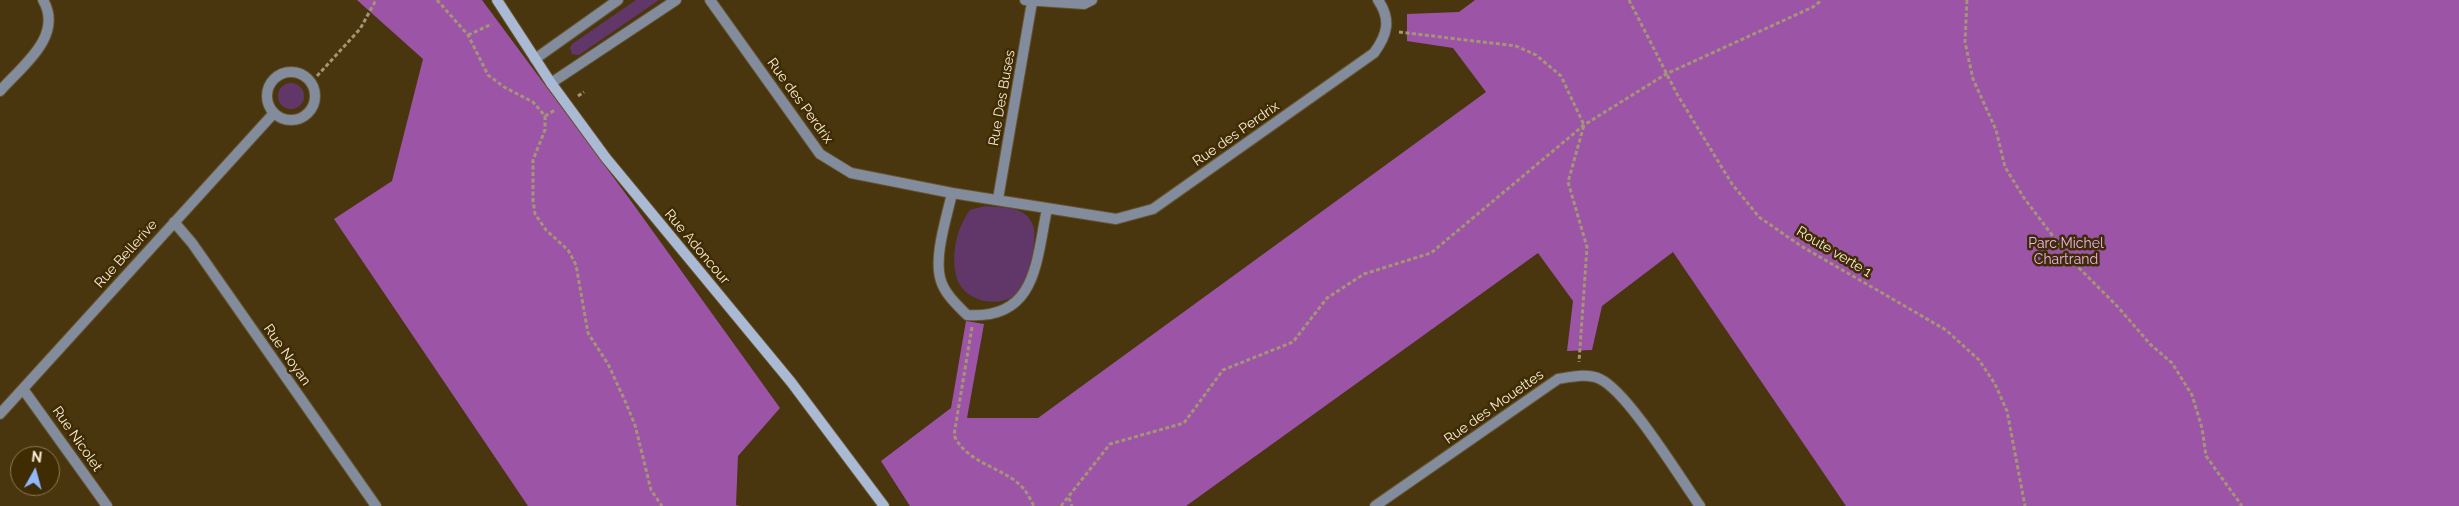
<!DOCTYPE html>
<style>
body{margin:0}
#map{position:relative;width:2459px;height:506px;overflow:hidden;background:#4a360e;font-family:Raleway,sans-serif}
canvas{display:block}
.north{position:absolute;left:10px;top:446px;width:50px;height:50px;box-sizing:border-box;background:#3f2c02;border:1px solid #897957;border-radius:50%;rotate:7deg;font-size:14px;font-weight:700;line-height:20px;text-align:center;color:#f8ecd7}
.north::after{content:'';display:block;margin:auto;width:18px;height:22px;background:#91b8fd;clip-path:polygon(50% 0,100% 100%,50% 72%,0 100%)}
</style>
<div id="map">
<canvas width="2459" height="506"></canvas>
<div class="north">N</div>
</div>
<script>
const ctx = document.querySelector('canvas').getContext('2d');
ctx.lineJoin = 'round';
function fill(path, color) {
  ctx.fillStyle = color;
  ctx.fill(path, 'evenodd');
}
function trace(path, color, width, dash) {
  ctx.strokeStyle = color;
  ctx.lineWidth = width;
  ctx.lineCap = dash ? 'butt' : 'round';
  ctx.setLineDash(dash || []);
  ctx.stroke(path);
}
function write(font, color, halo, rows, align = 'center') {
  ctx.font = font + ' Raleway,sans-serif';
  ctx.lineWidth = 5;
  ctx.setLineDash([]);
  ctx.textBaseline = 'middle';
  ctx.strokeStyle = halo;
  ctx.fillStyle = color;
  for (const [text, x, y, turn = 0] of rows) {
    ctx.save();
    ctx.translate(x, y);
    ctx.rotate((+turn || 0) * Math.PI / 180);
    ctx.textAlign = isNaN(turn) ? turn : align;
    if (halo) ctx.strokeText(text, 0, 0);
    ctx.fillText(text, 0, 0);
    ctx.restore();
  }
}
fill(new Path2D(`
 M636,0H659L579,55L572,54L570,48L572,44Z
 M278 96a13 13 0 1 1 26 0a13 13 0 1 1-26 0Z
 M985,206C999,208 1015,206 1026,215C1029,217 1033,224 1034,228C1036,234 1031,270 1028,277C1027,281 1022,290 1018,293C999,310 961,301 956,275C951,253 957,227 970,210Z`), '#613669');
fill(new Path2D(`
 M357,0H482L631,201L780,408L738,456L736,505L740,506H528L334,219L392,181L423,59Z
 M1475,0H2459V506H1846L1673,252L1602,306L1592,350L1567,351L1573,301L1538,253L1186,506H910L881,461L951,408L966,321L984,324L967,418H1038L1486,92L1453,48L1407,41V14L1459,12Z`), '#9c54a7');
const street = new Path2D(`
 M710,0L820,154L851,173L952,193L1116,219L1153,209L1374,53C1388,34 1391,19 1378,0
 M1025,0L1084,4L1092,0
 M535,59L618,0
 M267 96a24 24 0 1 1 48 0a24 24 0 1 1-48 0Z
 M551,83L676,0
 M0,91C22,66 64,36 43,0
 M952,193C947,217 933,257 941,281C945,294 957,305 967,315C1037,320 1036,261 1047,209
 M998,199L1032,2
 M174,222L192,243L376,506
 M23,389L107,506
 M0,414L274,113
 M1375,506L1558,379C1571,377 1588,373 1600,379C1628,392 1680,478 1700,506`);
const secondary = new Path2D(`
 M497,0L551,83L606,158L791,382L884,506`);
trace(street, '#66532e', 12);
trace(secondary, '#66532e', 12);
trace(new Path2D(`
 M437,0L468,35L488,75L504,87L533,102L545,116V130L533,160V201L535,214L546,230L568,250L576,265L588,333L608,364L626,403L635,425L651,490L662,506
 M1629,0L1677,94L1732,184L1759,217L1801,246L1946,330L1979,360L1995,384L2007,411L2025,506
 M1967,0L1965,42L1973,79L1996,130L2005,167L2024,198L2071,260L2118,307L2150,344L2172,363L2192,395L2202,428L2206,456L2242,506
 M1399,32L1516,46L1536,55L1561,76L1584,125L1568,182L1587,247L1579,362
 M468,35L492,24
 M317,76L360,29L376,0
 M578,96L584,92
 M545,116L555,110
 M972,327L954,435C966,464 1005,467 1024,489C1028,494 1031,501 1034,506
 M1069,498L1072,506
 M1061,506L1110,444L1184,423L1223,370L1293,342L1327,298L1364,274L1431,253L1584,125L1666,74L1813,7L1822,0`), '#a59577', 3, [4, 2.5]);
trace(street, '#828c9c', 10);
trace(secondary, '#aabad4', 10);
write('14px', '#f8ecd7', '#3f2c02', [
 ["Rue Des Buses",1002,98,-80],
 ["Rue des Perdrix",800,101,54],
 ["Rue des Perdrix",1236,134,-35],
 ["Rue Adoncour",697,247,50],
 ["Route verte 1",1834,252,31],
 ["Rue Bellerive",126,254,-48],
 ["Rue Noyan",287,355,55],
 ["Rue des Mouettes",1494,407,-35],
 ["Rue Nicolet",77,439,55]
]);
write('14px', '#ebb4f4', '#3f2c02', [
 ["Parc Michel",2066,244],
 ["Chartrand",2066,260]
]);
</script>
